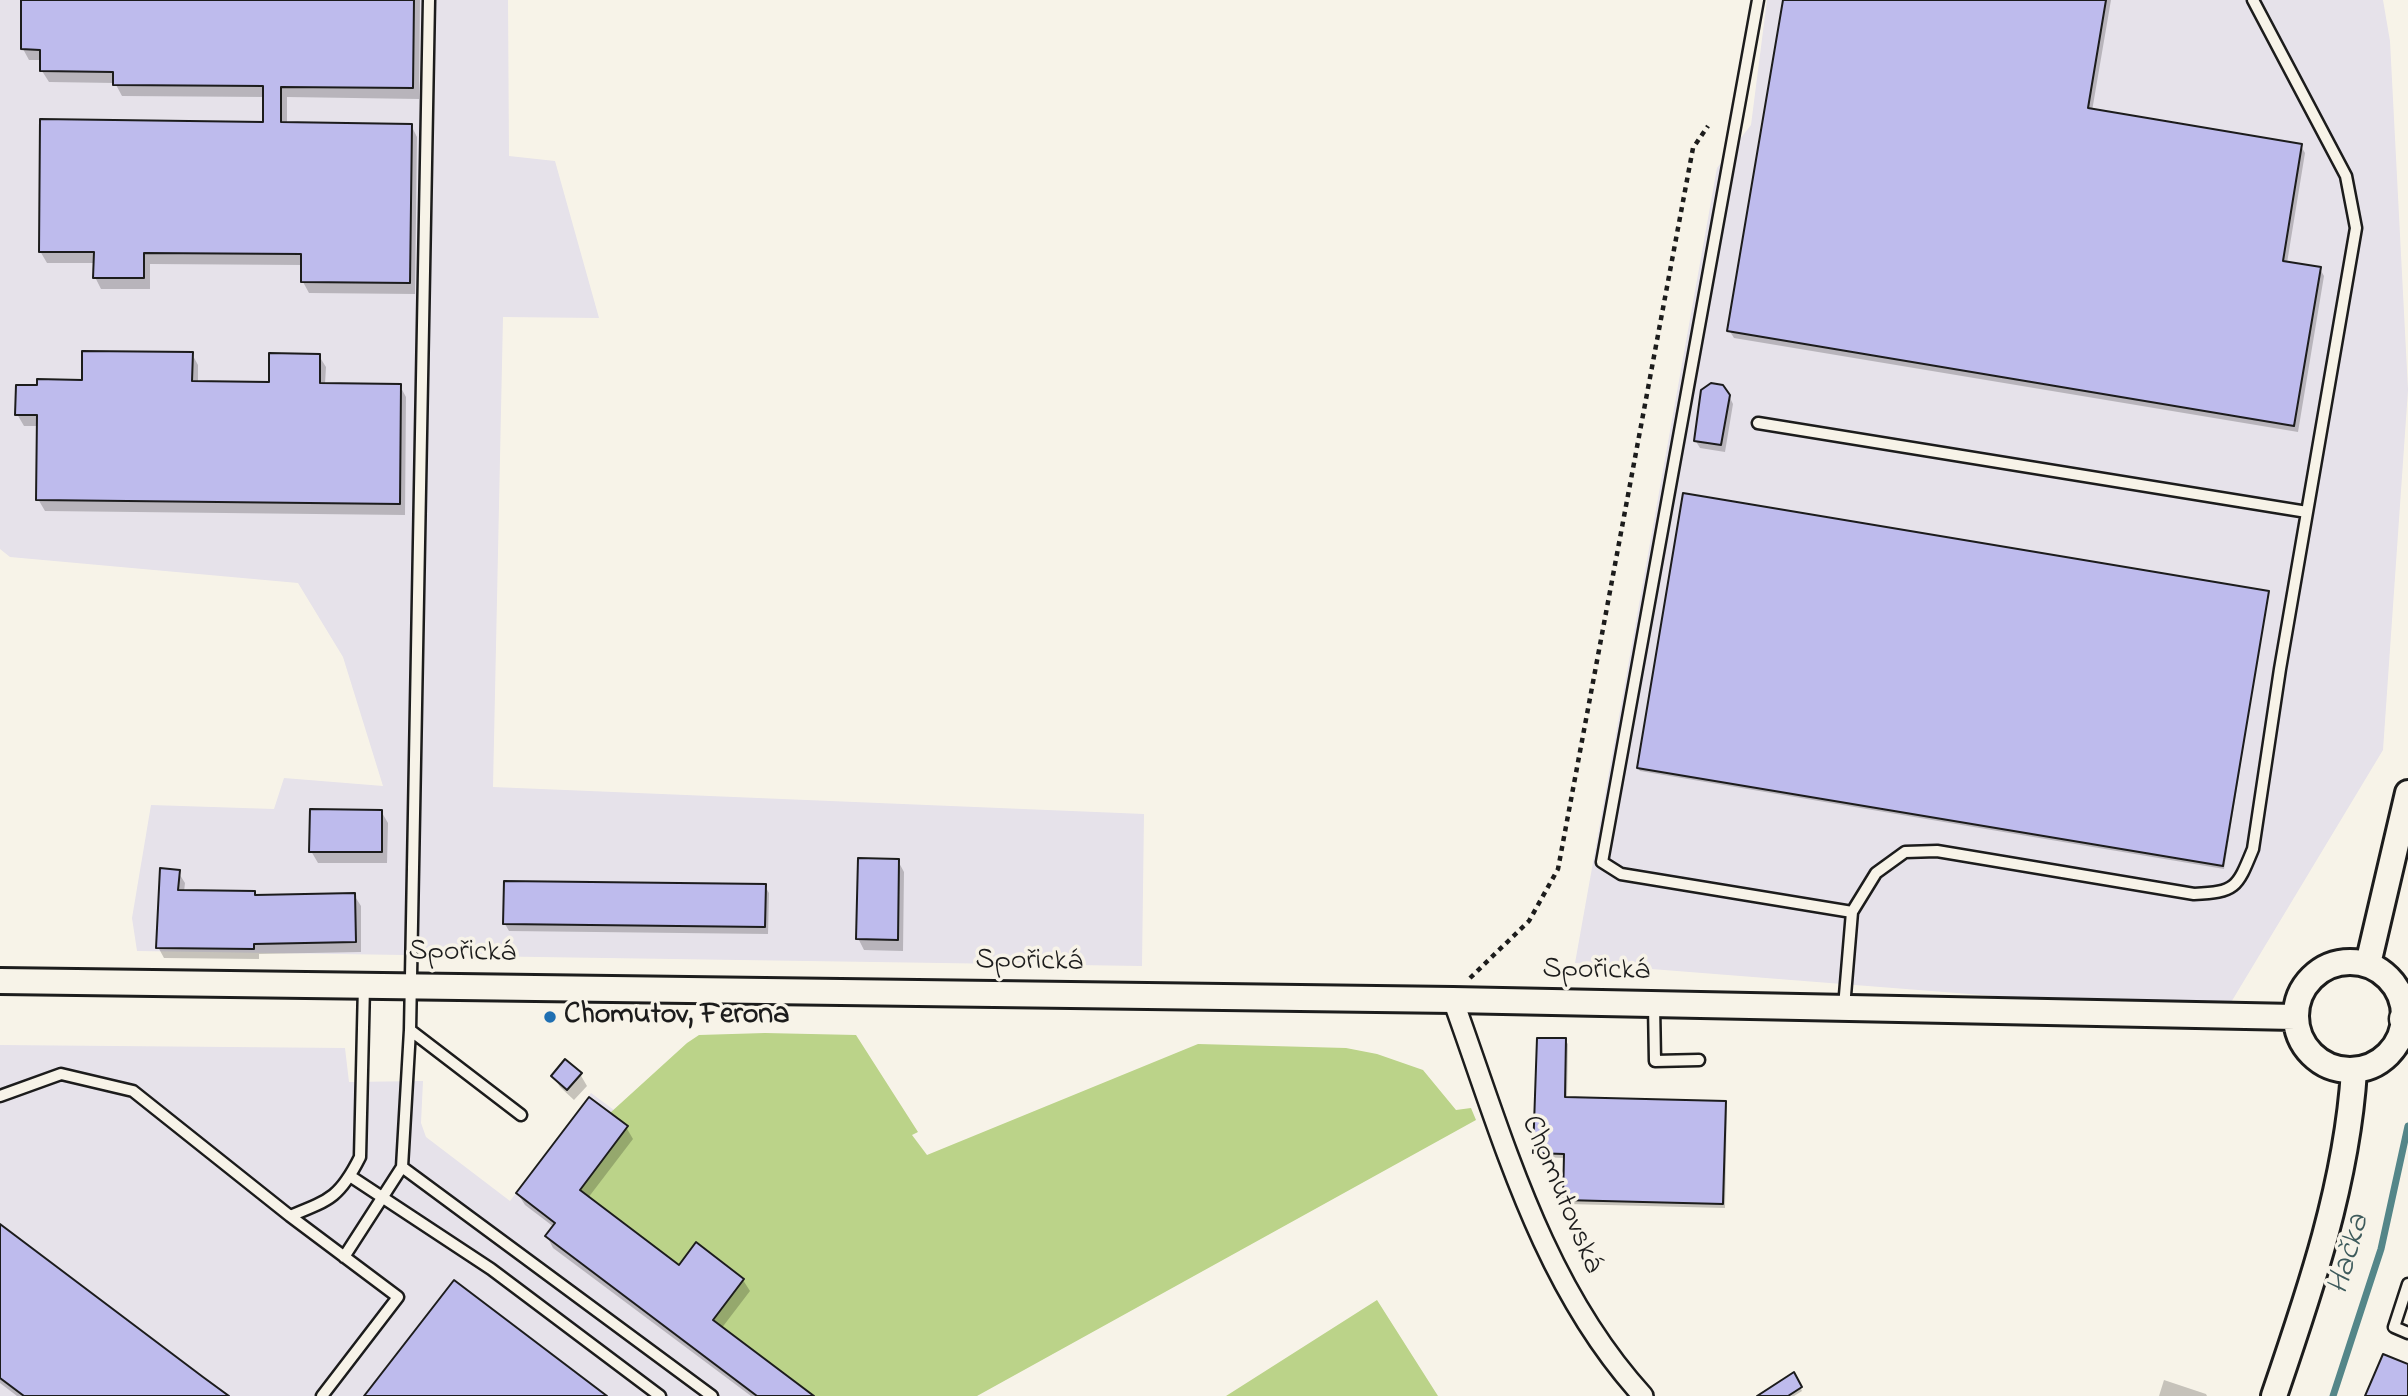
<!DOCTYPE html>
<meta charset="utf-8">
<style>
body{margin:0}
canvas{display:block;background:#f7f3e8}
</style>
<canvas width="2408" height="1396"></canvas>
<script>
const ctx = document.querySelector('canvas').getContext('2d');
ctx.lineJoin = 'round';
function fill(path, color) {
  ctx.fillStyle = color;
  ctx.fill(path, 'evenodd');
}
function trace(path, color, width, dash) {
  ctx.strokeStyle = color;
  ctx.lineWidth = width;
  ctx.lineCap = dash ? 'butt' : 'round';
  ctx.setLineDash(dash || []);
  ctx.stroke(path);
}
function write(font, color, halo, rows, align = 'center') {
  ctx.font = font + ' "Indie Flower",sans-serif';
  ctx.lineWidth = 7;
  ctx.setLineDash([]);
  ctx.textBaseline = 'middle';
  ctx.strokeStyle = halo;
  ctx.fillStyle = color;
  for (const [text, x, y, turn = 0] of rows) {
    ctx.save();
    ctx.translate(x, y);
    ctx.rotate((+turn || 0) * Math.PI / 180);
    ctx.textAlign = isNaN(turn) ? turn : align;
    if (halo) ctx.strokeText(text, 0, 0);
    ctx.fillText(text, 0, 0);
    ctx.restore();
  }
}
fill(new Path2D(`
 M0,0H508L509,156L555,161L599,318L503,317L493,787L1144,814L1142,966L137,951L132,918L151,805L274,809L284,778L383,786L343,657L298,583L10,557L0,549Z
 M1767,0H2383L2390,41L2408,390L2383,750L2224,1014L1575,963L1717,168L1751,125Z
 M0,1045L345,1048L349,1082L423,1081L421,1123L426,1137L510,1201L591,1093L614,1110L611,1113L684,1263L698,1244L744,1279L814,1396H0Z`), '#e6e2ea');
fill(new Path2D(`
 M765,1033L856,1035L918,1132L912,1135L927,1155L1198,1044L1346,1048L1377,1054L1423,1070L1456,1110L1471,1108L1476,1120L977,1396H814L713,1320L744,1278L697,1242L679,1265L580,1190L610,1113L687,1043L699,1035Z
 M1377,1300L1438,1396H1226Z`), '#bbd389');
fill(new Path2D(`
 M43,0H420L419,99L287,97V124L411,125L417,137L415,294L309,293L303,282V265L150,264V289H101L95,277V263H47L40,251L265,124V97L122,96L115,83L49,82L42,71V60H29L23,49Z
 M1785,0H2111L2092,111L2301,146L2305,153L2287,263L2320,269L2324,276L2298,432L1734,338L1729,330Z
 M192,354L198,365V383L271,384L319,356L326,367L325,384L400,386L406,397L405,515L45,511L38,499L39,426H24L17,414L84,382Z
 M1729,396L1733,404L1725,452L1700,448L1695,440Z
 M2268,593L2224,869L1640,771L1638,768Z
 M381,811L388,823L387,863H318L311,851Z
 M898,861L904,872L903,951L864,950L858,938Z
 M178,872L185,883L184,892L254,893L256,897L354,895L361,906V952L259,954V959L164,958L158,947Z
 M765,886L769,893L768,934L509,931L505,924Z
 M1565,1040L1568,1044L1567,1098L1725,1103L1727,1107L1725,1208L1567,1204L1565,1158L1537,1157L1535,1153Z
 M580,1074L587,1086L574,1100L560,1087L553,1076Z
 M626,1127L633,1139L588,1198L680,1267L743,1280L750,1291L721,1329L811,1396H751L553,1248L547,1236L554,1227L525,1205L518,1194Z
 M0,1227L226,1396H17L0,1383Z
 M1794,1374L1802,1391L1794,1396H1770Z
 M2164,1380L2206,1394L2207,1396H2159Z`), '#0003');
trace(new Path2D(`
 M2333,1396L2381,1249L2408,1126`), '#548689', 7);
const building = new Path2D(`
 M21,0H414L413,88L281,87V122L412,124L410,283L301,282V254L144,253V278H93L94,252H39L40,119L263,122V86L113,85V72L40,71V50L21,49Z
 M1783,0H2106L2088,108L2302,144L2283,261L2321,267L2294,426L1727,331Z
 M82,351L193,352L192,381L269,382V353L320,354V383L401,384L400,504L36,500L37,415H15L16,385H37V379L82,380Z
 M1711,383L1723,385L1730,395L1721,445L1694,441L1701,390Z
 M1683,493L2269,591L2223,866L1637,768Z
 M310,809L382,810V852H309Z
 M858,858L899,859L898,940L856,939Z
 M160,868L180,870L178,890L255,891V895L355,893L356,942L254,944V949L156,948Z
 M504,881L766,884L765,927L503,924Z
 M1537,1038H1566L1565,1097L1726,1101L1723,1204L1563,1200L1564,1154L1533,1153Z
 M565,1059L582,1073L567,1090L551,1076Z
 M589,1097L628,1126L580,1190L679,1265L696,1242L744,1279L713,1320L814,1396H757L545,1236L555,1223L516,1193Z
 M0,1224L203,1377L229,1396H24L0,1378Z
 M454,1280L607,1396H364Z
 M2383,1354L2408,1364V1396H2365Z
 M1794,1372L1802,1387L1788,1396H1757Z`);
fill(building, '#bebbed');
trace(building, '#1c1c1c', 2);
const service = new Path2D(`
 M429,0L410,1030L521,1115
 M1758,0L1602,862L1621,874L1852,912
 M1758,423L2307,512
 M1654,1005L1655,1061L1699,1060
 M1844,1007L1852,912L1876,873L1905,852L1937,851L2194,894C2236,892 2237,888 2253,849L2280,669L2356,228L2346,176L2253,0
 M0,1096L61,1074L133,1091L290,1216C330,1200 340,1197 360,1157L364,985
 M402,1167L712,1396
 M350,1176L491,1269L660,1396
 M290,1216L398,1297L322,1396
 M344,1257L402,1167L410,1030
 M2408,1284L2394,1327L2408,1333`);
const minor = new Path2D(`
 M1453,1000C1503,1138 1542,1286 1643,1396`);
const tertiary = new Path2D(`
 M2296 1016a54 54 0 1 1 108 0a54 54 0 1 1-108 0Z
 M2368,964L2408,793
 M0,981L1453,1000L2295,1017
 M2274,1396C2310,1291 2347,1183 2354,1071`);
const secondary = new Path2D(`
 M2404,1019H2408`);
trace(service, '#1c1c1c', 15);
trace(minor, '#1c1c1c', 24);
trace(tertiary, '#1c1c1c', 30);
trace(secondary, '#1c1c1c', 33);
trace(new Path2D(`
 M1470,978L1529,921L1558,869L1693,148L1708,126`), '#1c1c1c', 4.5, [5, 5]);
trace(service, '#f7f3e8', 10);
trace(minor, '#f7f3e8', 19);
trace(tertiary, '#f7f3e8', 24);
trace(secondary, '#f7f3e8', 28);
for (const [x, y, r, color] of [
 [550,1017,7,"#1f6fb2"]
]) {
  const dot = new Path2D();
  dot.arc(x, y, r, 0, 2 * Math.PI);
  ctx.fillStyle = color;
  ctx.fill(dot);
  trace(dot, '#f7f3e8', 2.5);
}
write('30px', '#1c1c1c', '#f7f3e8', [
 ["Spořická",462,954,1],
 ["Spořická",1029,963,1],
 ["Spořická",1596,972,1],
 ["Chomutovská",1560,1195,67]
]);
write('bold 30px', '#1c1c1c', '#f7f3e8', [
 ["Chomutov, Ferona",564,1017]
], 'left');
write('italic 32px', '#3d5a5b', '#f7f3e8', [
 ["Hačka",2351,1255,-74]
]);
</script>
